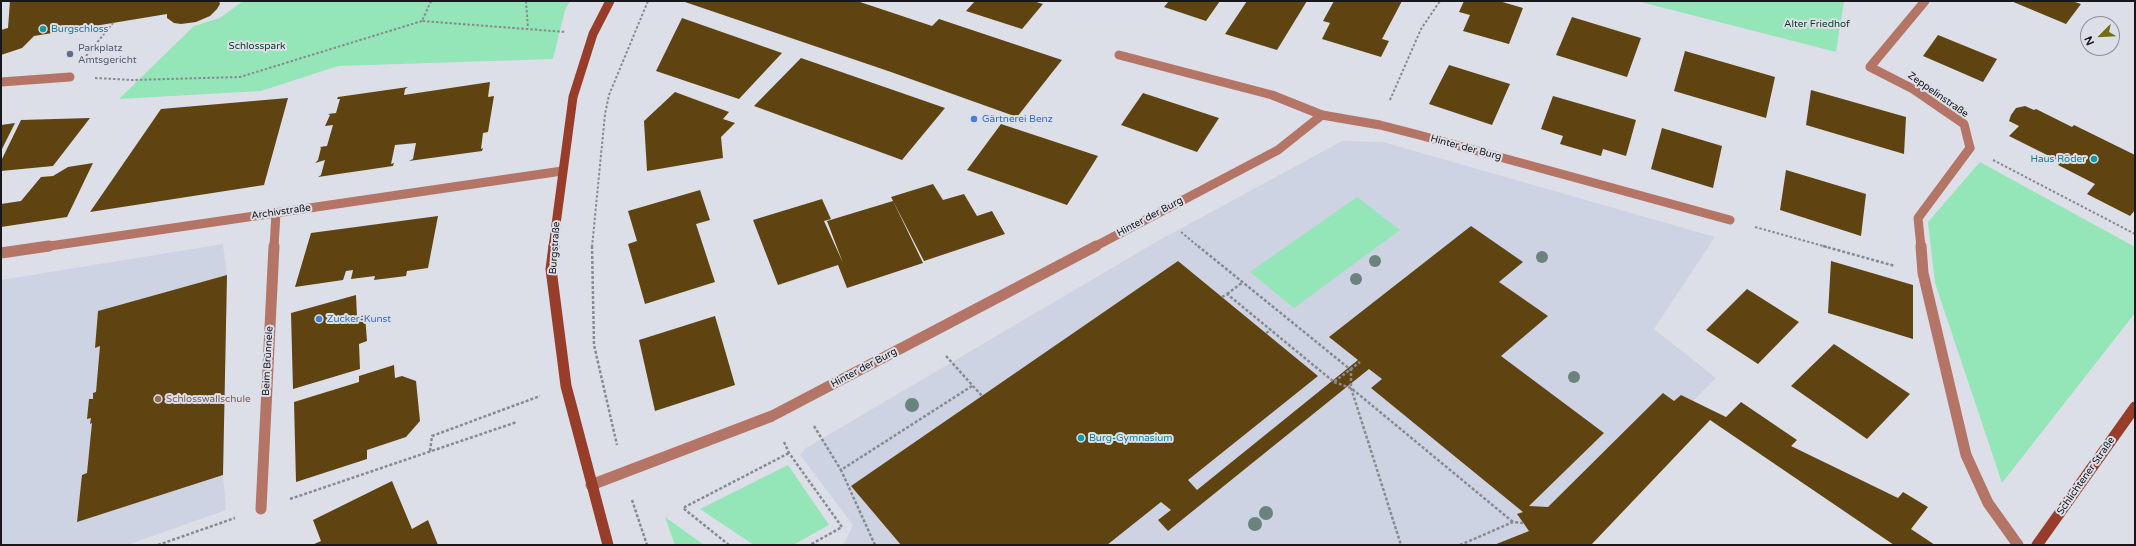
<!DOCTYPE html>
<meta charset="utf-8">
<style>
body{margin:0}
#map{position:relative;width:2136px;height:546px;overflow:hidden;background:#dddfe8;font-family:"Varela Round",sans-serif}
canvas{display:block}
.frame{position:absolute;inset:0;border:2px solid #18181c;pointer-events:none}
.north{position:absolute;left:2080px;top:16px;width:40px;height:40px;box-sizing:border-box;background:#dddfe8;border:1px solid #8e8f96;border-radius:50%;rotate:246deg;font-size:11px;font-weight:700;line-height:16px;text-align:center;color:#18181c}
.north::after{content:'';display:block;margin:auto;width:14px;height:18px;background:#746e0d;clip-path:polygon(50% 0,100% 100%,50% 72%,0 100%)}
</style>
<div id="map">
<canvas width="2136" height="546"></canvas>
<div class="frame"></div>
<div class="north">N</div>
</div>
<script>
const ctx = document.querySelector('canvas').getContext('2d');
ctx.lineJoin = 'round';
function fill(path, color) {
  ctx.fillStyle = color;
  ctx.fill(path, 'evenodd');
}
function trace(path, color, width, dash) {
  ctx.strokeStyle = color;
  ctx.lineWidth = width;
  ctx.lineCap = dash ? 'butt' : 'round';
  ctx.setLineDash(dash || []);
  ctx.stroke(path);
}
function write(font, color, halo, rows, align = 'center') {
  ctx.font = font + ' "Varela Round",sans-serif';
  ctx.lineWidth = 4;
  ctx.setLineDash([]);
  ctx.textBaseline = 'middle';
  ctx.strokeStyle = halo;
  ctx.fillStyle = color;
  for (const [text, x, y, turn = 0] of rows) {
    ctx.save();
    ctx.translate(x, y);
    ctx.rotate((+turn || 0) * Math.PI / 180);
    ctx.textAlign = isNaN(turn) ? turn : align;
    if (halo) ctx.strokeText(text, 0, 0);
    ctx.fillText(text, 0, 0);
    ctx.restore();
  }
}
fill(new Path2D(`
 M1342,141L1383,142L1715,237L1654,329L1716,378L1550,545H842L845,542L853,525L800,455L806,448L1156,242Z
 M223,244L227,275L223,475L226,510L127,545H1V280Z`), '#ced3e3');
fill(new Path2D(`
 M243,1H570L565,10L553,59L338,66L261,91L119,99L194,26L220,18Z
 M1637,1H1844L1836,52Z
 M1980,162L2135,247V313L2002,483L1935,283L1928,222Z
 M1357,197L1400,230L1294,308L1250,272Z
 M788,465L829,525L793,545H754L700,509Z
 M665,517L704,545H675Z`), '#94e5b8');
fill(new Path2D(`
 M10,1H219L220,4L217,9L210,16L196,22L181,24L174,23L167,18V14L34,36L22,48L1,55V30L8,28Z
 M682,1H857L932,26L939,19L1062,60L1017,117L891,72Z
 M975,1H1033L1043,4L1022,29L966,11Z
 M1169,1H1220L1206,21L1164,7Z
 M1247,1H1307L1277,50L1225,34Z
 M1334,1H1402L1382,39L1389,41L1381,57L1322,39L1330,23L1323,21Z
 M1464,1H1499L1523,8L1509,44L1463,31L1470,15L1459,12Z
 M2011,1H2072L2081,4L2066,24Z
 M1572,17L1641,38L1627,77L1556,55Z
 M682,18L782,53L739,99L656,71Z
 M1938,35L1997,59L1983,82L1923,56Z
 M1685,51L1775,77L1766,118L1674,91Z
 M801,58L945,108L902,160L754,106Z
 M1449,65L1510,84L1492,125L1429,104Z
 M490,82L488,97L494,96L488,132L483,133L481,149L483,148L482,151L409,161L413,159L416,143L395,145L391,164L394,163L393,166L318,177L321,175L325,160L315,163L318,160L321,148L320,147L327,146L333,125L325,126L330,115L328,114L336,113L340,99H337L338,97L408,87L405,89L404,95Z
 M1811,90L1906,117L1904,154L1806,125Z
 M675,92L729,112L723,119L735,123L721,137L723,158L647,171L644,121Z
 M1143,93L1219,118L1197,152L1121,125Z
 M1553,96L1636,120L1626,156L1603,149L1601,156L1560,144L1563,136L1541,129Z
 M288,98L264,185L90,212L161,109Z
 M2025,106L2034,110L2036,109L2072,127L2074,125L2135,155V210L2130,216L2087,194L2095,184L2058,165L2061,162L2009,136L2019,126L2009,121L2011,115L2016,108Z
 M90,118L53,166L1,171V161L21,120Z
 M15,123L1,151V125Z
 M1001,124L1098,156L1067,205L967,170Z
 M1662,128L1722,146L1713,188L1651,169Z
 M93,163L67,217L1,227V204L21,201L41,177L53,176L68,167Z
 M1786,170L1866,194L1861,236L1780,210Z
 M933,184L943,200L964,194L977,216L992,211L1005,234L924,261L891,197Z
 M700,190L710,220L696,224L715,282L645,304L628,244L637,241L628,211Z
 M822,199L831,219L824,221L843,263L827,221L893,201L923,263L847,288L838,265L778,285L753,220Z
 M438,216L428,268L407,271L406,276L374,280L375,276L351,279L353,270L346,271L343,280L295,287L311,233Z
 M1471,226L1523,262L1499,282L1548,316L1501,356L1604,433L1529,506L1548,507L1663,393L1674,401L1681,395L1726,417L1741,402L1797,440L1791,446L1898,498L1903,492L1928,507L1911,529L1935,545H1894L1710,420L1591,545H1494L1529,531L1517,514L1523,512L1371,388L1382,379L1369,369L1168,531L1158,520L1171,510L1161,502L1107,545H901L851,486L1178,261L1318,376L1188,480L1197,490L1358,360L1329,337Z
 M1831,261L1913,285V339L1828,313Z
 M227,275L223,475L77,522L82,475L87,473L92,423L90,424L91,418L87,419L89,399H93V393L96,392L100,346L95,348L98,311Z
 M1747,289L1799,322L1758,364L1706,330Z
 M356,295L357,317L365,315L367,341L359,344L360,369L293,389L291,313Z
 M715,316L735,385L655,411L639,340Z
 M1834,344L1910,394L1867,439L1791,386Z
 M394,365L395,378L402,376L416,381L420,421L406,437L367,450V459L296,482L294,402L359,382V376Z
 M392,481L412,529L428,520L438,545H312L321,541L313,520Z`), '#5f4411');
trace(new Path2D(`
 M431,1L422,21L566,32
 M526,1L528,28
 M86,56L113,23
 M95,78L133,80L240,77L422,21
 M1390,100L1421,29L1440,1
 M1993,160L2135,234
 M1755,227L1827,247
 M1181,232L1199,247
 M592,247L605,114L609,95L648,1`), '#888a90', 2, [2.5, 2]);
trace(new Path2D(`
 M592,246L594,345L617,445
 M1198,246L1351,370V388L1401,545
 M1823,246L1895,266
 M1227,294L1243,282
 M1222,297L1227,294L1334,382L1360,362
 M1266,333L1271,330
 M946,356L982,396
 M1334,382L1351,388L1513,522
 M814,426L841,470
 M784,442L789,453L842,527L810,545
 M430,451L432,436L540,396
 M290,499L517,422
 M632,500L647,545
 M158,545L235,518
 M729,545L683,508L789,453
 M875,545L841,470L972,386
 M1460,545L1513,522L1523,523`), '#888a90', 2.5, [3, 2]);
trace(new Path2D(`
 M1119,55L1272,95L1322,115
 M1921,247L1918,218L1970,148`), '#b47466', 9);
trace(new Path2D(`
 M1921,246L1923,273L1966,455L1988,503L2018,545`), '#b47466', 11);
trace(new Path2D(`
 M1925,1L1870,67L1913,89L1964,124L1970,148
 M1,82L70,77
 M43,247L562,171
 M274,247L276,213
 M1094,247L1278,150L1322,115L1380,125L1419,135L1730,220`), '#b47466', 9);
trace(new Path2D(`
 M1,253L49,246
 M591,485L772,416L1096,246
 M261,509L274,246`), '#b47466', 11);
trace(new Path2D(`
 M553,247L573,97L593,34L610,1`), '#973d2a', 9);
trace(new Path2D(`
 M554,246L551,269L566,386L608,545
 M2037,545L2135,407`), '#973d2a', 11);
ctx.fillStyle = '#6a847d';
for (const [x, y, r] of [
 [1542,257,6],
 [1375,261,6],
 [1356,279,6],
 [1574,377,6],
 [912,405,7],
 [1266,513,7],
 [1255,524,7]
]) {
  ctx.beginPath();
  ctx.arc(x, y, r, 0, 2 * Math.PI);
  ctx.fill();
}
for (const [x, y, r, color] of [
 [43,29,4,"#0f9aa8"],
 [70,54,4,"#5c6f8a"],
 [974,119,4,"#3f7fe0"],
 [2094,159,4,"#0f9aa8"],
 [319,319,4,"#3f7fe0"],
 [158,399,4,"#8d6e63"],
 [1081,438,4,"#0f9aa8"]
]) {
  const dot = new Path2D();
  dot.arc(x, y, r, 0, 2 * Math.PI);
  ctx.fillStyle = color;
  ctx.fill(dot);
  trace(dot, '#dddfe8', 1.5);
}
write('10px', '#0c3a25', '#dddfe8', [
 ["Alter Friedhof",1817,24],
 ["Schlosspark",257,46]
]);
write('10px', '#0d838f', '#dddfe8', [
 ["Burgschloss",51,29],
 ["Haus Röder",2086,159,"right"],
 ["Burg-Gymnasium",1089,438]
], 'left');
write('10px', '#4e5e75', '#dddfe8', [
 ["Parkplatz",78,48],
 ["Amtsgericht",78,60]
], 'left');
write('10px', '#18181c', '#dddfe8', [
 ["Zeppelinstraße",1938,95,35],
 ["Hinter der Burg",1466,148,15],
 ["Archivstraße",281,212,-8],
 ["Hinter der Burg",1150,217,-28],
 ["Burgstraße",555,248,-86],
 ["Beim Brünnele",268,361,-87],
 ["Hinter der Burg",864,368,-28],
 ["Schlichtener Straße",2086,476,-55]
]);
write('10px', '#366cbe', '#dddfe8', [
 ["Gärtnerei Benz",982,119],
 ["Zucker-Kunst",327,319]
], 'left');
write('10px', '#785e54', '#dddfe8', [
 ["Schlosswallschule",166,399]
], 'left');
</script>
